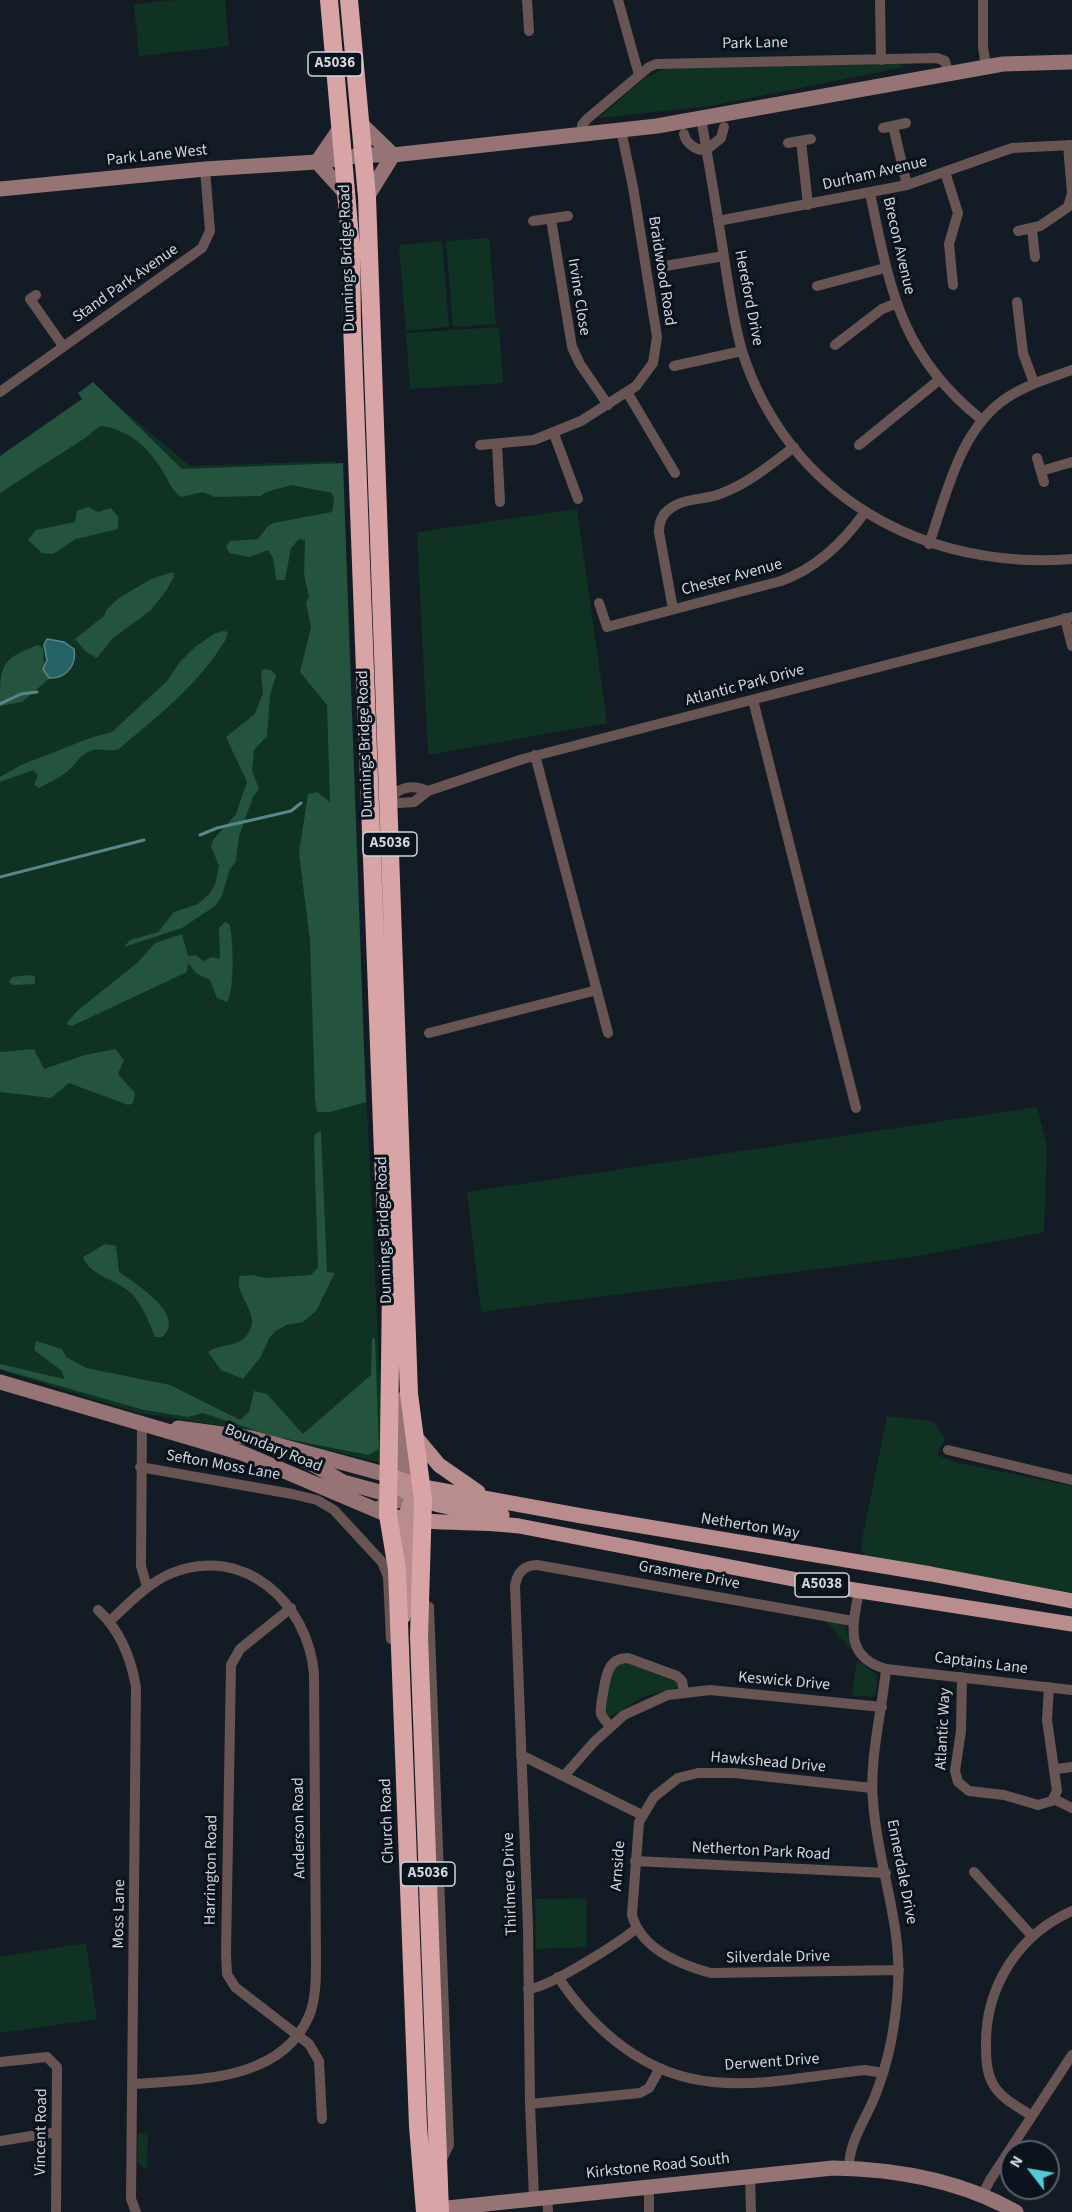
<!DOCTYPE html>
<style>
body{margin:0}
#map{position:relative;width:1072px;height:2212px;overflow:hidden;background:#131c25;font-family:"Source Sans 3",sans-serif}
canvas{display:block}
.north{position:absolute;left:1000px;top:2140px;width:60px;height:60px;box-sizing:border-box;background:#0a131c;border:2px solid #596169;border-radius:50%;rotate:301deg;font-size:16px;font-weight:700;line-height:24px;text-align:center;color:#d0d6dd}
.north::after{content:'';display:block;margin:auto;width:21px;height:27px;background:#51ccd4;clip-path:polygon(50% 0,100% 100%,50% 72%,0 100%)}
</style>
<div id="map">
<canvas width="1072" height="2212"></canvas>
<div class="north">N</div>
</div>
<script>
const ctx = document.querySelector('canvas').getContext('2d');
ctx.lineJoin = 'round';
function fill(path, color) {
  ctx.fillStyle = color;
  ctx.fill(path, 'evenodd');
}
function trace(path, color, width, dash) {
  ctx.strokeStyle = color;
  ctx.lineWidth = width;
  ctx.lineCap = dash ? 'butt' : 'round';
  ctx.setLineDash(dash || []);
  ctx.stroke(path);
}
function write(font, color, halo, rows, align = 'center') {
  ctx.font = font + ' "Source Sans 3",sans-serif';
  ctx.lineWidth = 6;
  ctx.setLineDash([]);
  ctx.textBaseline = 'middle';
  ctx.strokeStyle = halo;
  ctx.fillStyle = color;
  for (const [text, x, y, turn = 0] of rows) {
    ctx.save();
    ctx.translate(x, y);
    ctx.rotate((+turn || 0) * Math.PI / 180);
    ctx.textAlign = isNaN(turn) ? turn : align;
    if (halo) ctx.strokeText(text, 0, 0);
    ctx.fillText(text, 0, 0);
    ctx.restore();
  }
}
fill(new Path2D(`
 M177,0H225L229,46L139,56L134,4Z
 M899,63L905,67L711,106L599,118L645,78L667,68Z
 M489,238L496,324L453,327L446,241Z
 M442,241L449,327L406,331L399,245Z
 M499,327L503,383L410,389L406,333Z
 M110,399L190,466L336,461L384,1464L250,1430L135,1412L0,1370V472Z
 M577,509L607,723L428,755L417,532Z
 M1037,1107L1047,1146L1044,1232L919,1256L481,1312L467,1192Z
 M887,1416L932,1421L945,1438L937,1455L959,1463L1072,1486V1595L864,1557L861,1545Z
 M822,1618L845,1624L852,1649H851Z
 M857,1660L877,1675L876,1694L873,1697L852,1695Z
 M627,1662L675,1678L679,1687L643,1697L610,1717L604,1711L610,1675L616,1664Z
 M586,1898L587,1947L536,1949L535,1899Z
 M86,1943L97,2019L0,2033V1957Z
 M148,2133L147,2168H144L137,2163L138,2137L139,2133Z`), '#0f3223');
fill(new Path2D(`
 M93,382L182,469L343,463L366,1102L330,1112H317L315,1099L310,941L299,853L308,794L317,792L330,802L327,705L300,672L311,627L306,603L309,597L304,574L305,540L299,539L291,548L285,580H276L273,558L268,550L250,557L229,553L226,546L230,541L258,539L267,527L273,523L332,512L334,500L332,493L292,485L266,492L261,496L215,497L203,492L181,497C172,491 168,480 162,470C149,448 127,428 100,426L85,438L0,493V456L82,399L78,393Z
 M88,507L98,512L111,508L118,517V529L76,539L53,554L42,553L28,540L36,530L75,522L77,511Z
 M173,572L174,577L166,591L150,611L113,638L97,658L86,652L75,639L104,616L107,609L119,598L151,579Z
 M223,631L228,632L226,639C200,683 158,716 119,749C109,753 99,746 88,752C79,756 77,763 71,768C63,777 49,782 39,788L34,785L38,775L33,770L0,782V777L21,765L90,738L112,732L167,681L179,663L195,647L214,634Z
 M38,645L43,648L44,667L50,678L22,702L0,706C0,666 0,659 38,645Z
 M264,669L271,670L276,675L270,696L267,736L254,750L252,770L259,789L253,797L239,836L236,861L229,871L222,896L215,906L182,928L124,947L130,940L158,932L174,912L198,904L209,894L215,885L219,866L211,846L213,840L236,814L247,782L226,737L255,714L263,693L261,672Z
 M225,922L230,925C233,941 235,990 227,1002L217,998L210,980L196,973L188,963L187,972L72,1026L66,1024L77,1011L137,963L155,943L182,934L188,956L196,955L203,961L212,957L220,959L219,928Z
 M30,975L35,977V984L13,985L9,982L12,977Z
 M34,1049L44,1069L85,1055L115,1049L124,1060L118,1074L135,1093L133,1103L128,1105L69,1083L51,1098L0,1092V1052Z
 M321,1131L327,1272L335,1273L316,1311L303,1322L286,1325L276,1331L270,1337L260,1358L243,1379L221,1370L208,1352C220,1343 238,1348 247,1335C264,1314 232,1295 240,1276L252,1275L266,1278L311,1275L318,1267L314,1141L315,1134Z
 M105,1244L116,1246L119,1272C135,1283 188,1316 162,1337H155C149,1322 143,1306 132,1294C119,1280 89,1276 83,1257Z
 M372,1338L375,1339L379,1449L369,1455L276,1437L203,1413L188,1417L144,1410L0,1369V1364L64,1379L62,1371L34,1350L36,1341L62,1349L66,1357L86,1368L170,1385L240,1420L249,1412L254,1391L267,1394L303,1434L371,1375Z`), '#24533e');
const water = new Path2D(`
 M47,639L64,642L74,649C77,665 66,679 49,678L43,669L47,660L44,645Z`);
fill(water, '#256367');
trace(water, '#58868a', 1.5);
trace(new Path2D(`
 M0,704L21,694L37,692
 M200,835L217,828L291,811L301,803
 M0,877L144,840`), '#58868a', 3);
trace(new Path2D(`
 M527,0L529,31
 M618,0L639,75
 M880,0L881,60
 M983,0V47L986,67
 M701,118C709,164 717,211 724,257C729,289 733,320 742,351C788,496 925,571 1072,559
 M893,126L907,185
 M883,128L906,123
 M582,134V125L587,119L649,67L656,64L937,58L945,61L949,75
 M684,134C686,144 697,151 706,150L721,138L724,127
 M801,141L808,205
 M788,143L811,139
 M945,172L958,213L949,244L953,285
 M870,193C890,289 900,355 982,420
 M551,219L572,347L580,364L608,405
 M533,221L568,216
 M718,221L907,185L1012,148L1072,145
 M1032,229L1035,257
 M1018,231L1040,226L1068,207L1072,193L1068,145
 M659,267L724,256
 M817,286L885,268
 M36,295L30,299L63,346
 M1017,302L1023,353L1034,383
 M835,345L882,309L895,304
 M674,366L742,351
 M0,392L202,248L210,231L205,169
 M627,392L675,473
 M554,434L578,499
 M497,444L500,502
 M480,445L534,440L581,421L636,386L653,363L657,337L633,187L621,130
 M859,445L939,380
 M1037,458L1044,482
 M1041,471L1072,462
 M929,544C947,493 960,428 1008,397C1028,384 1050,378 1072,370
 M599,603L607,627L781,581C817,568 843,543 865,512
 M673,609L659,532C659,522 663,513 671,508C684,498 705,500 720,494C748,484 770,465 794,447
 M1065,618L1072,646
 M753,700L856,1108
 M535,755L608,1033
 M384,798L399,803L414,802L428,791L523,759L1072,617
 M388,798C402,787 411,784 428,791
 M429,1033L597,990
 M142,1424L141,1566L147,1587
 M948,1450L1072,1480
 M140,1467L292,1494L317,1500L334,1510L382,1562L388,1577L391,1639
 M420,1604L429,1607L449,2145L441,2161
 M291,1608L240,1649L231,1665L226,1954L227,1974L235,1987L309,2044L319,2061L322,2119
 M98,1610C121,1631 131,1658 136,1687L131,2199L136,2212
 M110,1621C129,1603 148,1583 172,1573C244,1544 308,1603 314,1674L316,1961C316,1979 316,1999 309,2016C280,2083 194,2079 133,2084
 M886,1669L1072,1690
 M962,1677L961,1731L955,1771L958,1782L969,1791L1004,1795L1038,1805L1052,1801L1057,1791L1047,1720L1049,1687
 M610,1726C607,1723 603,1718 601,1714C600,1708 602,1700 603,1694C606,1677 607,1658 628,1658L677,1676L682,1681L684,1692
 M521,1755L642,1815
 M1056,1769L1072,1767
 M564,1776L594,1742L624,1715L668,1695L710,1690L882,1707
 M872,1788L734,1773H698L678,1778L654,1797L639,1822L632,1915C641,1949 681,1965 711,1973L899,1970
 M1054,1799L1072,1808
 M635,1861L886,1873
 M974,1872L1032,1936
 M558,1977C594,2031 646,2076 713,2082C763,2087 816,2075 865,2070L883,2073
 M528,1989C547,1989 620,1942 637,1928
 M0,2062L47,2057L57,2067L56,2212
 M530,2104L640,2093L649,2088L660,2068
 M1032,2116C1019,2107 1001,2099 993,2084C986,2072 986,2056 986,2043C986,1986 1019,1934 1072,1911
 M0,2141L56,2132
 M849,2168C849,2141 865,2121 875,2096C889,2061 896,2023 898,1985C902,1922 877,1863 873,1801C869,1760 882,1711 886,1669C843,1657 853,1624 859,1591
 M750,2176L751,2212
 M649,2186V2212
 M547,2196L548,2212
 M982,2196L990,2180L1072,2055
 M534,2198L530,2104L528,1927L515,1586C517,1573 524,1565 537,1565L853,1621`), '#695454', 10);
trace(new Path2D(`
 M360,123L393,155
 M317,162L347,195
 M317,162L341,127
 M0,189L205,169L317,162L363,155H393L657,126L1003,64L1072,62
 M367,197L393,155
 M0,1382L242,1453L388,1515
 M178,1428L252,1438L388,1475
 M300,1457L343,1482L387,1494L397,1501
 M381,1507L396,1500L404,1481L403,1399
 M428,2210L833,2168C897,2169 960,2180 1016,2212`), '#967475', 15);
trace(new Path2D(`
 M414,1435L439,1465L478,1492
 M388,1475L423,1487L582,1516L931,1574L1072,1601
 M392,1478C410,1508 470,1509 502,1515
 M388,1515C431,1526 475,1520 519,1526L829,1586L1072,1624
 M403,1617L407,1599L406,1514L411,1502L421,1491`), '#b98d8e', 15);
trace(new Path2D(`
 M329,0L351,248L352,323L384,1180L391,1286L388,1515L397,1569L418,2126L425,2212
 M349,0L367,197L409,1394L423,1500L419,1637L440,2212`), '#d9a4a5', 18);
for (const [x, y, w] of [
 [335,64,54],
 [390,844,54],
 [822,1585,54],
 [428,1874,54]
]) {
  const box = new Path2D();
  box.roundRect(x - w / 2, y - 12, w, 24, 4.5);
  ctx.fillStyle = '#0a131c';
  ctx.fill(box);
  trace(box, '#d0d6dd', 1.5);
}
write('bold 15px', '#d0d6dd', null, [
 ["A5036",335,64],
 ["A5036",390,844],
 ["A5038",822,1585],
 ["A5036",428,1874]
]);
write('16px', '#d0d6dd', '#0a131c', [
 ["Park Lane",755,44,-1],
 ["Park Lane West",157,156,-6],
 ["Durham Avenue",875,174,-13],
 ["Brecon Avenue",898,246,77],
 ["Dunnings Bridge Road",348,258,-92],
 ["Braidwood Road",661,271,81],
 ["Stand Park Avenue",126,284,-35],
 ["Irvine Close",578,297,81],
 ["Hereford Drive",748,298,79],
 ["Chester Avenue",732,578,-15],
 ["Atlantic Park Drive",745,686,-15],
 ["Dunnings Bridge Road",366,744,-92],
 ["Dunnings Bridge Road",385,1230,-92],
 ["Boundary Road",273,1449,22],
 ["Sefton Moss Lane",223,1466,10],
 ["Netherton Way",750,1527,9],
 ["Grasmere Drive",689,1576,10],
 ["Captains Lane",981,1664,7],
 ["Keswick Drive",784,1682,5],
 ["Atlantic Way",944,1729,-87],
 ["Hawkshead Drive",768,1763,5],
 ["Church Road",388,1821,-92],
 ["Anderson Road",300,1828,-91],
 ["Netherton Park Road",761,1852,3],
 ["Arnside",619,1866,-86],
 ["Harrington Road",212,1870,-89],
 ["Ennerdale Drive",901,1872,79],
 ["Thirlmere Drive",511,1884,-92],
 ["Moss Lane",120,1914,-89],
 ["Silverdale Drive",778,1958,-1],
 ["Derwent Drive",772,2063,-4],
 ["Vincent Road",42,2132,-89],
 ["Kirkstone Road South",658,2167,-6]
]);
</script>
